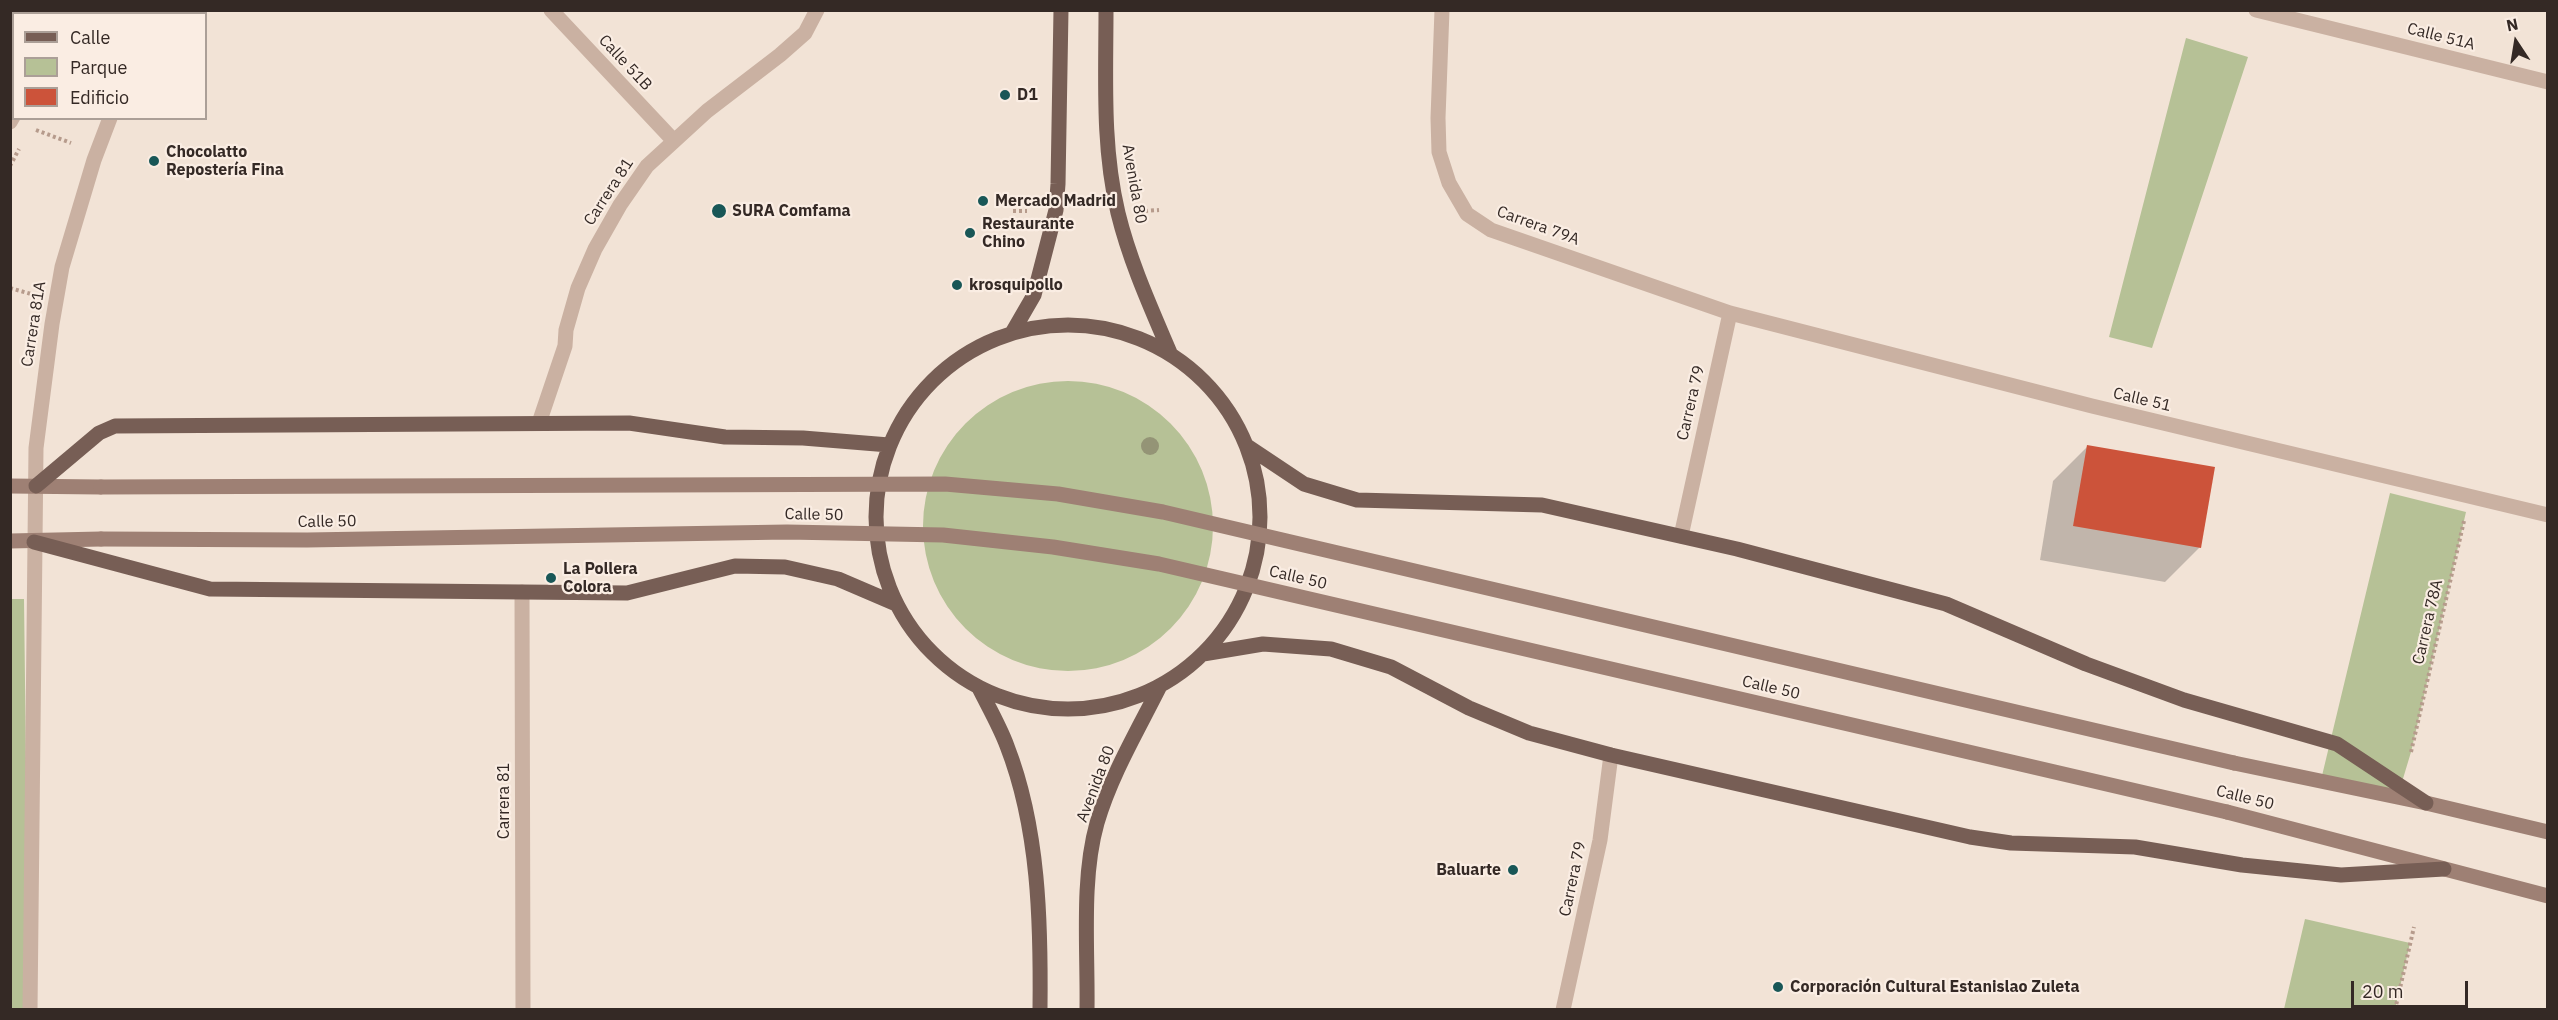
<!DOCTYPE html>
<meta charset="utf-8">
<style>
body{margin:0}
#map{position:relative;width:2558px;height:1020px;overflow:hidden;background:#f2e3d6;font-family:"IBM Plex Sans",sans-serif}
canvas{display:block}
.frame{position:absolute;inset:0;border:12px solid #342925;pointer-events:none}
.legend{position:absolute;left:12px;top:12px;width:195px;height:108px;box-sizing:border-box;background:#faede3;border:2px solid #ab9f97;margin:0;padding:8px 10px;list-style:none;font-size:18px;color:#342925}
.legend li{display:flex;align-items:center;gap:12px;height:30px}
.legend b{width:30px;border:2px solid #ab9f97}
.north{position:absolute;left:2486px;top:12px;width:60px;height:60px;-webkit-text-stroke:4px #faede3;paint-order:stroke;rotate:348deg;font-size:16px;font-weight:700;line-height:24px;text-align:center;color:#342925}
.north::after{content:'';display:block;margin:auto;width:21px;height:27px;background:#342925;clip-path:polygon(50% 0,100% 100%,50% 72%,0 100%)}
.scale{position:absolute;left:2351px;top:981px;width:117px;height:27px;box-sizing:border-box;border:3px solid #342925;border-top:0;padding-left:8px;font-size:18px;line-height:21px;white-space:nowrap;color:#342925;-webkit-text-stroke:4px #faede3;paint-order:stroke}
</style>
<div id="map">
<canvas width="2558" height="1020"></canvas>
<div class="frame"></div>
<ul class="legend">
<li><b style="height:8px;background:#775e55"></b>Calle</li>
<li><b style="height:16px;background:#b6c196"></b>Parque</li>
<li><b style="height:16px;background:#cc533a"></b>Edificio</li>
</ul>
<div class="north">N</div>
<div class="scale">20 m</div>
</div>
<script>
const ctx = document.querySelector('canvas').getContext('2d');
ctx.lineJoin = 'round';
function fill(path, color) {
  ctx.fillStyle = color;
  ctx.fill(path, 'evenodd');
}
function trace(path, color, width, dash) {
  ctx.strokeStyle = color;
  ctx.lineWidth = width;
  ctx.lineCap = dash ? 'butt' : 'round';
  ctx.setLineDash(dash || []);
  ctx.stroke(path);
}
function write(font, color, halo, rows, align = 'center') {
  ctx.font = font + ' "IBM Plex Sans",sans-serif';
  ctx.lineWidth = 4.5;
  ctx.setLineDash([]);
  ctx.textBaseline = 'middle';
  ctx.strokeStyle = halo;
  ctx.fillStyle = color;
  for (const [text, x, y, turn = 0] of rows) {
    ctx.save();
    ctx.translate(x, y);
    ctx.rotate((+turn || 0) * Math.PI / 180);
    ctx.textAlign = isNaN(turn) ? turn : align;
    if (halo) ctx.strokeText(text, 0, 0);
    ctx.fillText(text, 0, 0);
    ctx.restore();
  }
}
fill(new Path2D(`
 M2186,38L2248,57L2152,348L2109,337Z
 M923 526a145 145 0 1 1 290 0a145 145 0 1 1-290 0Z
 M2390,493L2466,512L2411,752L2396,802L2320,784Z
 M10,599H24L29,1009L11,1010Z
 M2305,919L2410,943L2395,1009H2284Z`), '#b6c196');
fill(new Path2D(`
 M2087,447L2200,547L2165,582L2040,560L2053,481Z`), '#0003');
fill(new Path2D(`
 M2087,445L2215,467L2201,548L2073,526Z`), '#cc533a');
trace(new Path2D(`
 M36,130L71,143
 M10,166L19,149
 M1013,211H1027
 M1145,211L1159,210
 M10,288L31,294
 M2411,752L2464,521
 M2395,1010L2414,927`), '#b69b8c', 4, [3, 3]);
trace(new Path2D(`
 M551,10L673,140
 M1442,10L1438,118L1439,152L1449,183L1467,214L1491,230L1730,313L2092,406L2548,515
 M2256,10L2548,82
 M539,423L565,346L566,330L578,288L595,249L620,205L647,166L707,111L780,55L805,33L817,10
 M1681,536L1730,313
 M522,592L523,1010
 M1563,1010L1600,840L1611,755`), '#cab1a2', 15);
trace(new Path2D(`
 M62,14L64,10
 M162,14L163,10
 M10,122L14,115
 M30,1010L36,448L52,324L62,267L94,160L110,118`), '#cab1a2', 15);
trace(new Path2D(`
 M10,486L101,487
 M10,541L101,539
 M2234,763L2426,803L2548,832
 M2227,812L2548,896`), '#9e8074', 15);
trace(new Path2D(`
 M1106,10C1106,78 1102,146 1118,213C1130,262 1151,308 1171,355
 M876 517a192 192 0 1 1 384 0a192 192 0 1 1-384 0Z
 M1012,333L1034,295L1056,210L1058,184L1061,10
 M1247,446L1304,484L1357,500L1542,505L1737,549L1946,604L2086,664L2184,700L2337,744L2426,803
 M36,486L99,433L115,426L629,423L725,437L803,438L889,445
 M34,542L210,589L627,593L735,566L785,567L838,579L894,603
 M1203,654L1263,644L1331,649L1391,667L1469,708L1529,733L1611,755L1970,837L2011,843L2135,847L2242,865L2341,875L2444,869
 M979,688C989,708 1000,727 1007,746C1039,828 1041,923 1040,1010
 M1087,1010C1088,951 1081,879 1097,823C1111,775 1138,730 1160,686`), '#775e55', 15);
trace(new Path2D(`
 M101,487L945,484L1058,494L1163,512L2234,763
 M101,539L307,540L787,532L943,535L1053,547L1159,564L2227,812`), '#9e8074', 15);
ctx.fillStyle = '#949476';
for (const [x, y] of [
 [1150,446]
]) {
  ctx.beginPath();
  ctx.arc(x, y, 9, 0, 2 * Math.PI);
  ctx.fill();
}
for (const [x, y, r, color] of [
 [1005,95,6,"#195757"],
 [154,161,6,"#195757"],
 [983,201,6,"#195757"],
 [719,211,8,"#195757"],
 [970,233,6,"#195757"],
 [957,285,6,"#195757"],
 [551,578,6,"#195757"],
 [1513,870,6,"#195757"],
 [1778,987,6,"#195757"]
]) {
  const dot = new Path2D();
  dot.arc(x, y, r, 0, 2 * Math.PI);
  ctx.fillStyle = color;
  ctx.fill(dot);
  trace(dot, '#faede3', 2);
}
write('16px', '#342925', '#faede3', [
 ["Calle 51A",2441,37,14],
 ["Calle 51B",625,63,47],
 ["Avenida 80",1134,184,80],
 ["Carrera 81",609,192,-57],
 ["Carrera 79A",1538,226,20],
 ["Carrera 81A",34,324,-81],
 ["Calle 51",2142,400,13],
 ["Carrera 79",1691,403,-77],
 ["Calle 50",814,515,1],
 ["Calle 50",327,522,-1],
 ["Calle 50",1298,578,13],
 ["Carrera 78A",2428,622,-77],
 ["Calle 50",1771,688,13],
 ["Avenida 80",1096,784,-69],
 ["Calle 50",2245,798,14],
 ["Carrera 81",504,801,-90],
 ["Carrera 79",1573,879,-78]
]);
write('bold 16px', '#342925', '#faede3', [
 ["D1",1017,95],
 ["Chocolatto",166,152],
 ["Repostería Fina",166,170],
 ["Mercado Madrid",995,201],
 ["SURA Comfama",732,211],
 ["Restaurante",982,224],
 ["Chino",982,242],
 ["krosquipollo",969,285],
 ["La Pollera",563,569],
 ["Colora",563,587],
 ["Baluarte",1501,870,"right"],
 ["Corporación Cultural Estanislao Zuleta",1790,987]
], 'left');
</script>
